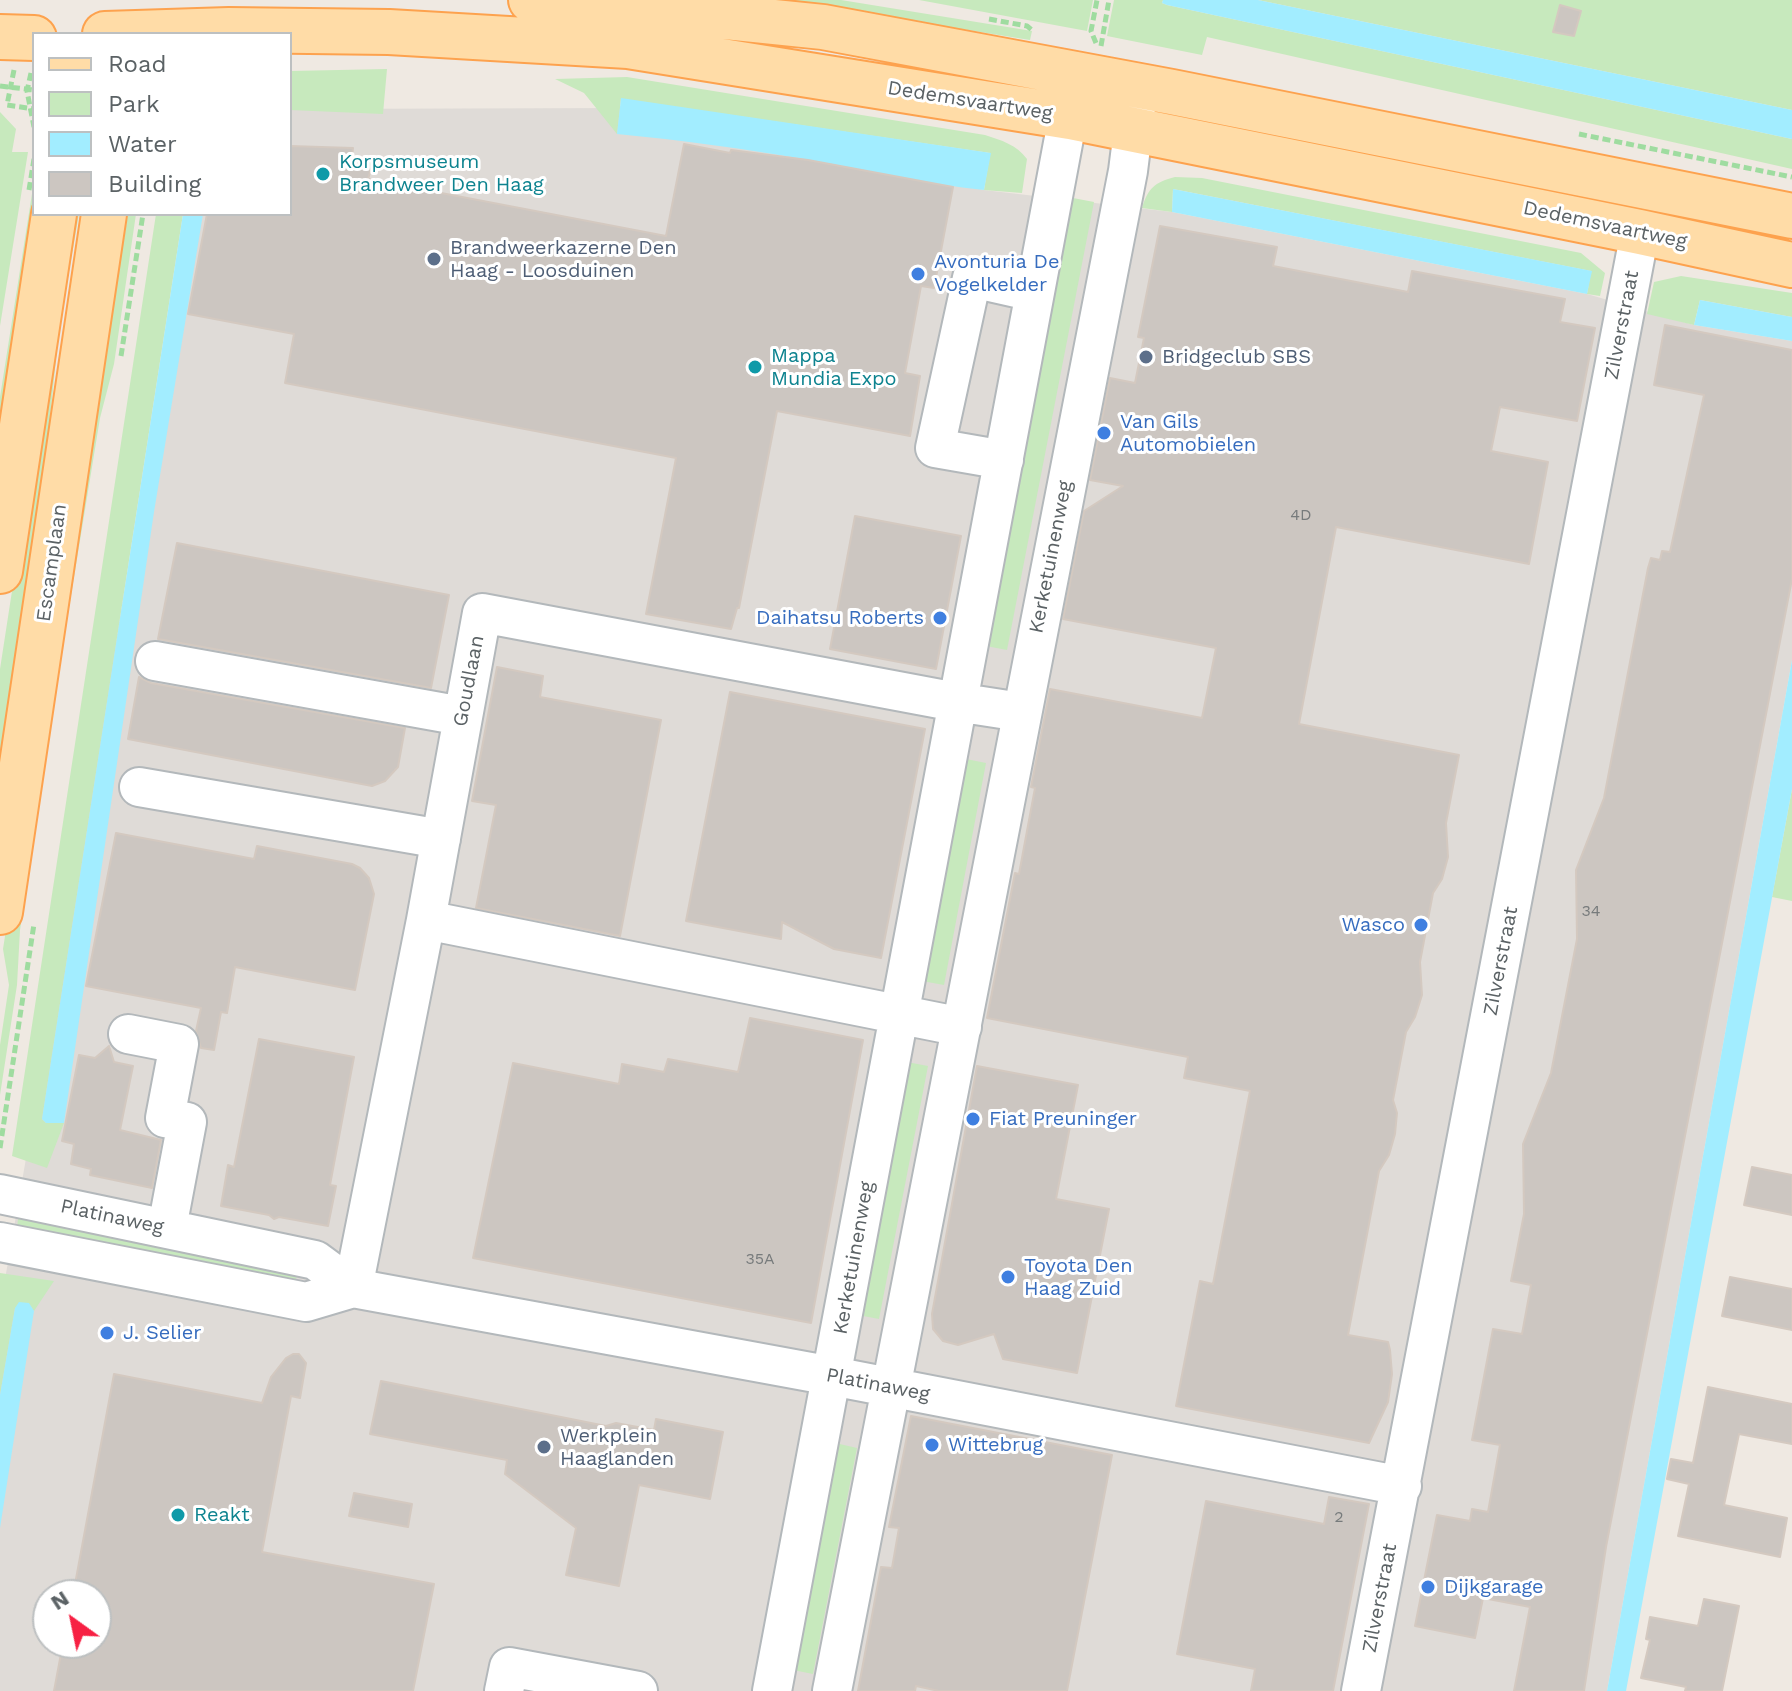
<!DOCTYPE html>
<style>
body{margin:0}
#map{position:relative;width:1792px;height:1691px;overflow:hidden;background:#efe9e2;font-family:"Work Sans",sans-serif}
canvas{display:block}
.legend{position:absolute;left:32px;top:32px;width:260px;height:184px;box-sizing:border-box;background:#fff;border:2px solid #bdc0c1;margin:0;padding:10px 14px;list-style:none;font-size:24px;color:#5b6265}
.legend li{display:flex;align-items:center;gap:16px;height:40px}
.legend b{width:40px;border:2px solid #bdc0c1}
.north{position:absolute;left:32px;top:1579px;width:80px;height:80px;box-sizing:border-box;background:#fff;border:2px solid #bdc0c1;border-radius:50%;rotate:327deg;font-size:22px;font-weight:700;line-height:32px;text-align:center;color:#5b6265}
.north::after{content:'';display:block;margin:auto;width:28px;height:36px;background:#f72043;clip-path:polygon(50% 0,100% 100%,50% 72%,0 100%)}
</style>
<div id="map">
<canvas width="1792" height="1691"></canvas>
<ul class="legend">
<li><b style="height:10px;background:#ffdca7"></b>Road</li>
<li><b style="height:22px;background:#c7e9bd"></b>Park</li>
<li><b style="height:22px;background:#a2edff"></b>Water</li>
<li><b style="height:22px;background:#ccc6c1"></b>Building</li>
</ul>
<div class="north">N</div>
</div>
<script>
const ctx = document.querySelector('canvas').getContext('2d');
ctx.lineJoin = 'round';
function fill(path, color) {
  ctx.fillStyle = color;
  ctx.fill(path, 'evenodd');
}
function trace(path, color, width, dash) {
  ctx.strokeStyle = color;
  ctx.lineWidth = width;
  ctx.lineCap = dash ? 'butt' : 'round';
  ctx.setLineDash(dash || []);
  ctx.stroke(path);
}
function write(font, color, halo, rows, align = 'center') {
  ctx.font = font + ' "Work Sans",sans-serif';
  ctx.lineWidth = 6;
  ctx.setLineDash([]);
  ctx.textBaseline = 'middle';
  ctx.strokeStyle = halo;
  ctx.fillStyle = color;
  for (const [text, x, y, turn = 0] of rows) {
    ctx.save();
    ctx.translate(x, y);
    ctx.rotate((+turn || 0) * Math.PI / 180);
    ctx.textAlign = isNaN(turn) ? turn : align;
    if (halo) ctx.strokeText(text, 0, 0);
    ctx.fillText(text, 0, 0);
    ctx.restore();
  }
}
fill(new Path2D(`
 M626,108L984,190L1172,212L1587,294L1694,325L1792,341V660L1607,1691H0V1308L190,214H290V109ZM48,1595H96V1643H48Z`), '#dfdbd7');
fill(new Path2D(`
 M781,0H841L1032,31L1030,40Z
 M919,0H1093L1087,31Z
 M1114,0H1163L1162,3L1167,5L1792,139V169L1207,37L1202,55L1107,36Z
 M1258,0H1792V110Z
 M387,69L383,114L290,110V71Z
 M627,77L985,135C1001,140 1017,145 1027,159L1022,193L984,190L990,153L621,99L617,134L584,93L555,79Z
 M0,112L16,129L12,152H28L0,326Z
 M1175,177L1202,178L1581,253L1605,273L1600,296L1587,294L1591,271L1173,189L1172,212L1142,208C1148,188 1155,182 1175,177Z
 M34,181V214L0,492V397Z
 M1073,198L1094,202L1007,650L986,646Z
 M70,214H79L59,329L35,568L0,797V669Z
 M128,214H136L114,364L100,418L68,614L20,930L17,985L0,1095V1045L9,985L3,949L85,420L106,348Z
 M156,214H183L42,1119L46,1123H64L47,1168L12,1156Z
 M1681,276L1792,293V317L1700,300L1694,325L1647,314L1654,282Z
 M966,759L986,763L944,985L922,981Z
 M1792,789V901L1772,897Z
 M907,1062L928,1066L879,1319L858,1315Z
 M19,1212L300,1266L293,1289L16,1235Z
 M0,1273L54,1281L34,1311L28,1303L15,1308L0,1395Z
 M831,1442L857,1448L813,1674L788,1669Z`), '#c7e9bd');
fill(new Path2D(`
 M1163,0H1258L1792,110V139L1167,5L1162,3Z
 M621,98L991,153L984,190C926,184 868,170 810,160C746,149 681,140 617,134Z
 M1173,189L1592,271L1587,294L1172,212Z
 M183,214H203L154,512L64,1123H46L42,1119Z
 M1700,300L1792,317V341L1694,325Z
 M1792,660V789L1626,1691H1607Z
 M19,1302L29,1303L34,1311L0,1528V1395L15,1308Z`), '#a2edff');
const building = new Path2D(`
 M1560,5L1581,11L1574,36L1553,32Z
 M684,144L730,153L731,150L808,160L953,187L934,288L921,286L905,373L920,376L910,436L777,411L739,608H737L731,629L646,614L676,458L285,383L294,334L188,314L207,214H290V146L353,148L351,166L371,169L368,179L666,236Z
 M1160,226L1277,247L1273,266L1408,292L1412,271L1565,299L1560,322L1595,328L1577,421L1500,407L1491,451L1548,462L1529,564L1336,527L1299,724L1459,755L1446,823L1448,857L1442,879L1433,893L1420,962L1422,995L1415,1017L1406,1032L1393,1100L1397,1113L1395,1134L1389,1155L1379,1171L1348,1335L1388,1342L1390,1350L1392,1374L1388,1402L1369,1443L1176,1406L1200,1281L1213,1284L1250,1091L1184,1078L1188,1057L987,1018L1015,873L1019,874L1035,788L1031,787L1050,689L1202,718L1216,648L1063,619L1084,511L1123,486L1090,480L1110,378L1135,383L1144,338L1138,337Z
 M1665,325L1792,350V579L1606,1547L1584,1691H1514L1530,1607L1483,1598L1475,1638L1415,1626L1437,1515L1470,1521L1472,1509L1488,1512L1500,1445L1472,1440L1493,1329L1522,1334L1531,1285L1511,1281L1524,1214L1523,1144L1551,1073L1577,939L1576,870L1604,798L1648,568L1651,558L1660,560L1662,551L1670,552L1704,395L1654,385Z
 M855,516L961,536L936,669L830,649Z
 M177,543L449,595L431,688L158,639Z
 M497,667L543,676L540,697L661,720L620,936L476,908L496,805L472,801Z
 M139,677L151,683L405,728L398,767L385,781L372,786L128,739Z
 M730,692L925,729L881,958L834,949L782,922L781,939L686,921Z
 M116,833L254,859L257,846L352,864L360,868L369,878L374,894L355,990L235,967L227,1013L221,1012L214,1050L201,1048L196,1031L201,1008L86,986Z
 M750,1018L863,1040L811,1323L473,1258L513,1063L619,1084L622,1064L664,1072L668,1059L738,1072Z
 M259,1039L354,1057L330,1185L336,1186L328,1226L279,1217L274,1219L269,1215L221,1206L228,1165L234,1167Z
 M109,1046L114,1062L133,1066L120,1130L161,1140L152,1188L90,1175L91,1169L71,1164L74,1144L62,1141L79,1055L95,1058Z
 M977,1066L1078,1085L1056,1199L1109,1209L1077,1373L1003,1359L994,1334L958,1345L943,1341L933,1329L932,1314Z
 M1752,1167L1792,1175V1215L1744,1205Z
 M1730,1277L1792,1289V1330L1722,1316Z
 M293,1354H299L306,1363L300,1398L291,1396L262,1552L434,1584L413,1691H54L63,1643H96V1595H73L114,1374L262,1403L271,1377L286,1358Z
 M381,1381L606,1426L616,1423L654,1430L656,1419L723,1432L710,1499L639,1485L619,1586L566,1575L576,1528L505,1474L507,1460L370,1434Z
 M1708,1387L1792,1404V1444L1739,1434L1724,1505L1787,1518L1780,1557L1678,1536L1689,1484L1667,1479L1671,1459L1693,1463Z
 M911,1416L1112,1455L1067,1691H939L916,1686L915,1691H858L881,1567L892,1568L899,1528L889,1527Z
 M354,1493L412,1504L408,1527L349,1516Z
 M1329,1497L1369,1504L1333,1691H1251L1255,1669L1177,1654L1206,1501L1324,1524Z
 M1704,1599L1739,1606L1722,1691H1685L1686,1687L1641,1678L1650,1640L1646,1639L1650,1617L1698,1626Z`);
fill(building, '#ccc6c1');
trace(building, '#d4c9c0', 2);
const minor = new Path2D(`
 M1004,460L935,448L972,278L1034,292
 M155,661L462,716
 M139,787L441,839
 M426,920L962,1027
 M128,1034L179,1044L165,1118L187,1122L167,1228
 M0,1194L315,1260L353,1288L832,1376L1402,1486
 M0,1242L306,1302L353,1288
 M353,1288L426,920L482,613L956,702L1021,712
 M504,1691L509,1667L638,1691
 M772,1691L1073,90
 M832,1691L1128,171L1137,99
 M1361,1691L1640,232`);
const major = new Path2D(`
 M531,0L629,7L823,27L1172,92L1792,216
 M105,34L229,30L389,32L628,46L1070,117L1640,232L1792,265
 M0,37L34,38
 M0,571L54,214
 M0,912L104,214`);
trace(minor, '#b3b8bb', 42);
trace(major, '#fda24e', 48);
trace(new Path2D(`
 M989,19L1027,26L1032,30
 M1096,43L1091,31L1097,0
 M1101,46L1109,0
 M14,70L7,105L34,109
 M31,73L27,91L34,127
 M0,86L34,90
 M1579,134L1792,177
 M29,190L34,159
 M121,356L143,214
 M0,1148L34,924`), '#9fdca0', 5, [8, 4]);
trace(minor, '#fff', 38);
trace(major, '#ffdca7', 44);
for (const [x, y, r, color] of [
 [323,174,8,"#0f9aa8"],
 [434,259,8,"#5c6f8a"],
 [918,274,8,"#3f7fe0"],
 [1146,357,8,"#5c6f8a"],
 [755,367,8,"#0f9aa8"],
 [1104,433,8,"#3f7fe0"],
 [940,618,8,"#3f7fe0"],
 [1421,925,8,"#3f7fe0"],
 [973,1119,8,"#3f7fe0"],
 [1008,1277,8,"#3f7fe0"],
 [107,1333,8,"#3f7fe0"],
 [932,1445,8,"#3f7fe0"],
 [544,1447,8,"#5c6f8a"],
 [178,1515,8,"#0f9aa8"],
 [1428,1587,8,"#3f7fe0"]
]) {
  const dot = new Path2D();
  dot.arc(x, y, r, 0, 2 * Math.PI);
  ctx.fillStyle = color;
  ctx.fill(dot);
  trace(dot, '#fff', 3);
}
write('16px', '#777b7c', null, [
 ["4D",1301,515],
 ["34",1591,911],
 ["35A",760,1259],
 ["2",1339,1517]
]);
write('20px', '#5b6265', '#fff', [
 ["Dedemsvaartweg",970,101,9],
 ["Dedemsvaartweg",1605,225,12],
 ["Zilverstraat",1622,325,-79],
 ["Kerketuinenweg",1051,557,-79],
 ["Escamplaan",52,563,-82],
 ["Goudlaan",469,681,-79],
 ["Zilverstraat",1501,961,-79],
 ["Platinaweg",112,1217,12],
 ["Kerketuinenweg",854,1258,-80],
 ["Platinaweg",878,1385,11],
 ["Zilverstraat",1380,1598,-79]
]);
write('20px', '#0d838f', '#fff', [
 ["Korpsmuseum",339,162],
 ["Brandweer Den Haag",339,185],
 ["Mappa",771,356],
 ["Mundia Expo",771,379],
 ["Reakt",194,1515]
], 'left');
write('20px', '#4e5e75', '#fff', [
 ["Brandweerkazerne Den",450,248],
 ["Haag - Loosduinen",450,271],
 ["Bridgeclub SBS",1162,357],
 ["Werkplein",560,1436],
 ["Haaglanden",560,1459]
], 'left');
write('20px', '#366cbe', '#fff', [
 ["Avonturia De",934,262],
 ["Vogelkelder",934,285],
 ["Van Gils",1120,422],
 ["Automobielen",1120,445],
 ["Daihatsu Roberts",924,618,"right"],
 ["Wasco",1405,925,"right"],
 ["Fiat Preuninger",989,1119],
 ["Toyota Den",1024,1266],
 ["Haag Zuid",1024,1289],
 ["J. Selier",123,1333],
 ["Wittebrug",948,1445],
 ["Dijkgarage",1444,1587]
], 'left');
</script>
